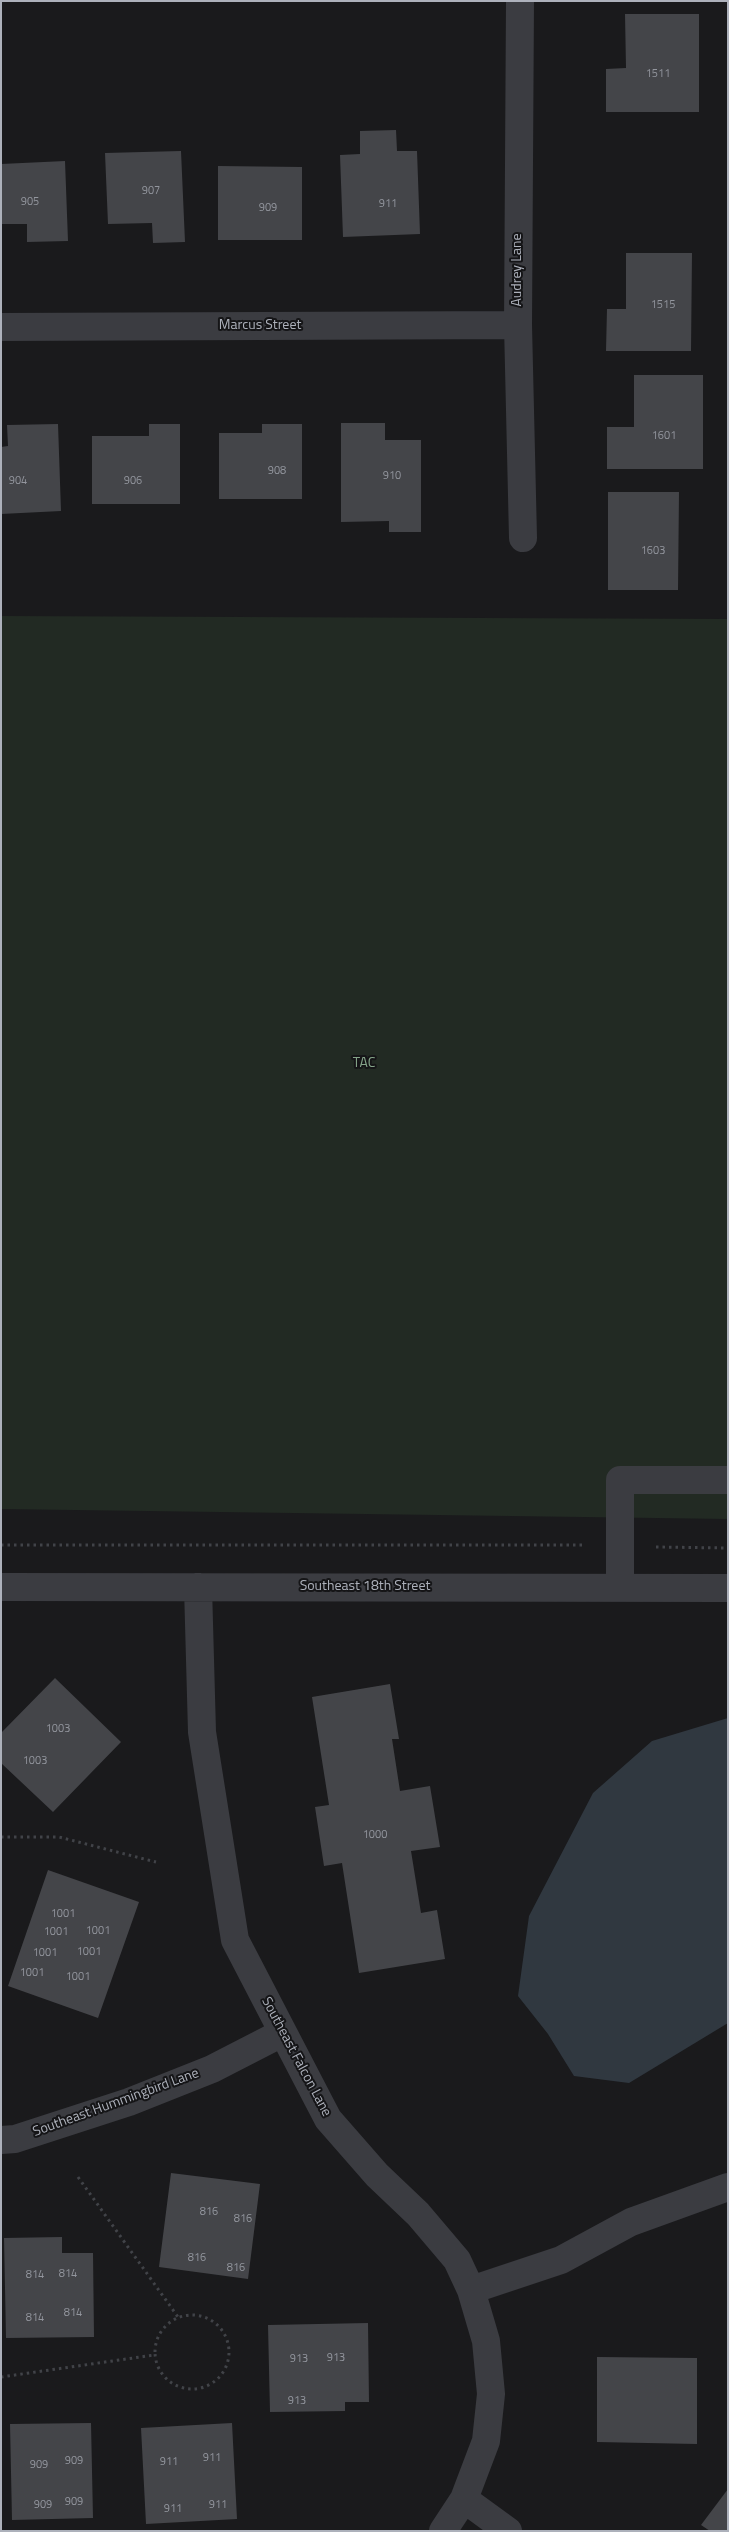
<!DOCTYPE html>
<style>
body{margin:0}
#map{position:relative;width:729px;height:2532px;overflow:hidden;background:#1a1a1c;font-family:"Titillium Web",sans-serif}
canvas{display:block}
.frame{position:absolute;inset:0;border:2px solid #adb1bb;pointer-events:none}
</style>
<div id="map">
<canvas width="729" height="2532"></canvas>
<div class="frame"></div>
</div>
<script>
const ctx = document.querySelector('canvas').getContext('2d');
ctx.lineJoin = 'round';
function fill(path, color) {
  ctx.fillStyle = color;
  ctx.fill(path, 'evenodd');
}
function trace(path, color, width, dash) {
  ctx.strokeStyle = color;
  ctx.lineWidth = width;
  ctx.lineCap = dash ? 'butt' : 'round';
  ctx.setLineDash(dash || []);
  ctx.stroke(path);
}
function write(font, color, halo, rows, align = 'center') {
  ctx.font = font + ' "Titillium Web",sans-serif';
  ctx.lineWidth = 4;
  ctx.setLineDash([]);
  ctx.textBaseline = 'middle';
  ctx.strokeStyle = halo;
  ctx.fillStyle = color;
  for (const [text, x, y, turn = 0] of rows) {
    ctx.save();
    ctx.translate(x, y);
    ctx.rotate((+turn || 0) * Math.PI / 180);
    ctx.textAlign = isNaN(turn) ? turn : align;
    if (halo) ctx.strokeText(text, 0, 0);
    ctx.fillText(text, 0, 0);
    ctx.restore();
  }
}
fill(new Path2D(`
 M1,616L728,619V1519L1,1509Z`), '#222a23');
fill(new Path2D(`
 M728,1718V2023L629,2083L574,2076L548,2034L518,1996L529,1916L593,1793L652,1741Z`), '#303840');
fill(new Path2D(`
 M625,14H699V112H606V69L626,68Z
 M396,130L397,151H417L420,234L343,237L340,155L360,154V131Z
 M181,151L185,242L153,243L152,223L108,224L105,153Z
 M65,161L68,241L27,242V224H1V164Z
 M218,166L302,167V240H218Z
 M626,253H692L691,351H606L607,309H626Z
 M634,375H703V469H607V427H634Z
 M341,423H385V440H421V532H389V521L341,522Z
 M58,424L61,511L1,514V447L8,446L7,425Z
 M149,424H180V504H92V436H149Z
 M262,424H302V499H219V433H262Z
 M608,492H679L678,590H608Z
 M55,1678L121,1742L53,1812L1,1763V1733Z
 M390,1684L399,1739H392L400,1791L430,1786L440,1847L411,1851L421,1913L437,1910L445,1959L359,1973L342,1863L324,1866L315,1807L329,1805L312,1697Z
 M48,1870L139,1902L98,2018L8,1986Z
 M171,2173L260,2184L248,2279L159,2267Z
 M62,2237V2253H93L94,2337L6,2338L4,2238Z
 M368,2323L369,2402H345V2411L270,2412L268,2325Z
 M597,2357L697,2358V2444L597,2442Z
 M91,2423L93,2518L12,2520L10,2424Z
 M232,2423L237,2519L146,2524L141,2428Z
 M728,2489V2531H710L701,2525Z`), '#444549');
trace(new Path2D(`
 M1,1545H585
 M656,1547L728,1548
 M1,1837H59L156,1862
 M78,2177L178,2317
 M155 2352a37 37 0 1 1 74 0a37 37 0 1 1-74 0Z
 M1,2377L154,2355`), '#414348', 3, [2.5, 4]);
trace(new Path2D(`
 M520,1L518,325L523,538
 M1,327L518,325
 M1,1587L728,1588
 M198,1587L202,1732L235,1940L328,2119L377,2175L418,2214L457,2260L471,2290L486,2341L491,2394L486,2441L464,2499L443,2531
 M620,1588V1480H728
 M1,2140L15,2139L129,2102L212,2069L282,2033
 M471,2290L561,2260L631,2222L728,2187
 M464,2499L508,2531`), '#3b3c41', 28);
write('11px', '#93969e', null, [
 ["1511",658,74],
 ["907",151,191],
 ["905",30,202],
 ["911",388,204],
 ["909",268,208],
 ["1515",663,305],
 ["1601",664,436],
 ["908",277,471],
 ["910",392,476],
 ["904",18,481],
 ["906",133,481],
 ["1603",653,551],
 ["1003",58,1729],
 ["1003",35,1761],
 ["1000",375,1835],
 ["1001",63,1914],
 ["1001",98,1931],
 ["1001",56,1932],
 ["1001",89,1952],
 ["1001",45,1953],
 ["1001",32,1973],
 ["1001",78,1977],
 ["816",209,2212],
 ["816",243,2219],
 ["816",197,2258],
 ["816",236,2268],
 ["814",68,2274],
 ["814",35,2275],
 ["814",73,2313],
 ["814",35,2318],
 ["913",336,2358],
 ["913",299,2359],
 ["913",297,2401],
 ["911",212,2458],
 ["909",74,2461],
 ["911",169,2462],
 ["909",39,2465],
 ["909",74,2502],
 ["909",43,2505],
 ["911",218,2505],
 ["911",173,2509]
]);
write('14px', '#adb1bb', '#151517', [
 ["Audrey Lane",518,270,-90],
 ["Marcus Street",260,326],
 ["Southeast 18th Street",365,1587],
 ["Southeast Falcon Lane",296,2057,62],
 ["Southeast Hummingbird Lane",116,2103,-20]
]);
write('14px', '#85a489', '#151517', [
 ["TAC",364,1064]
]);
</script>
